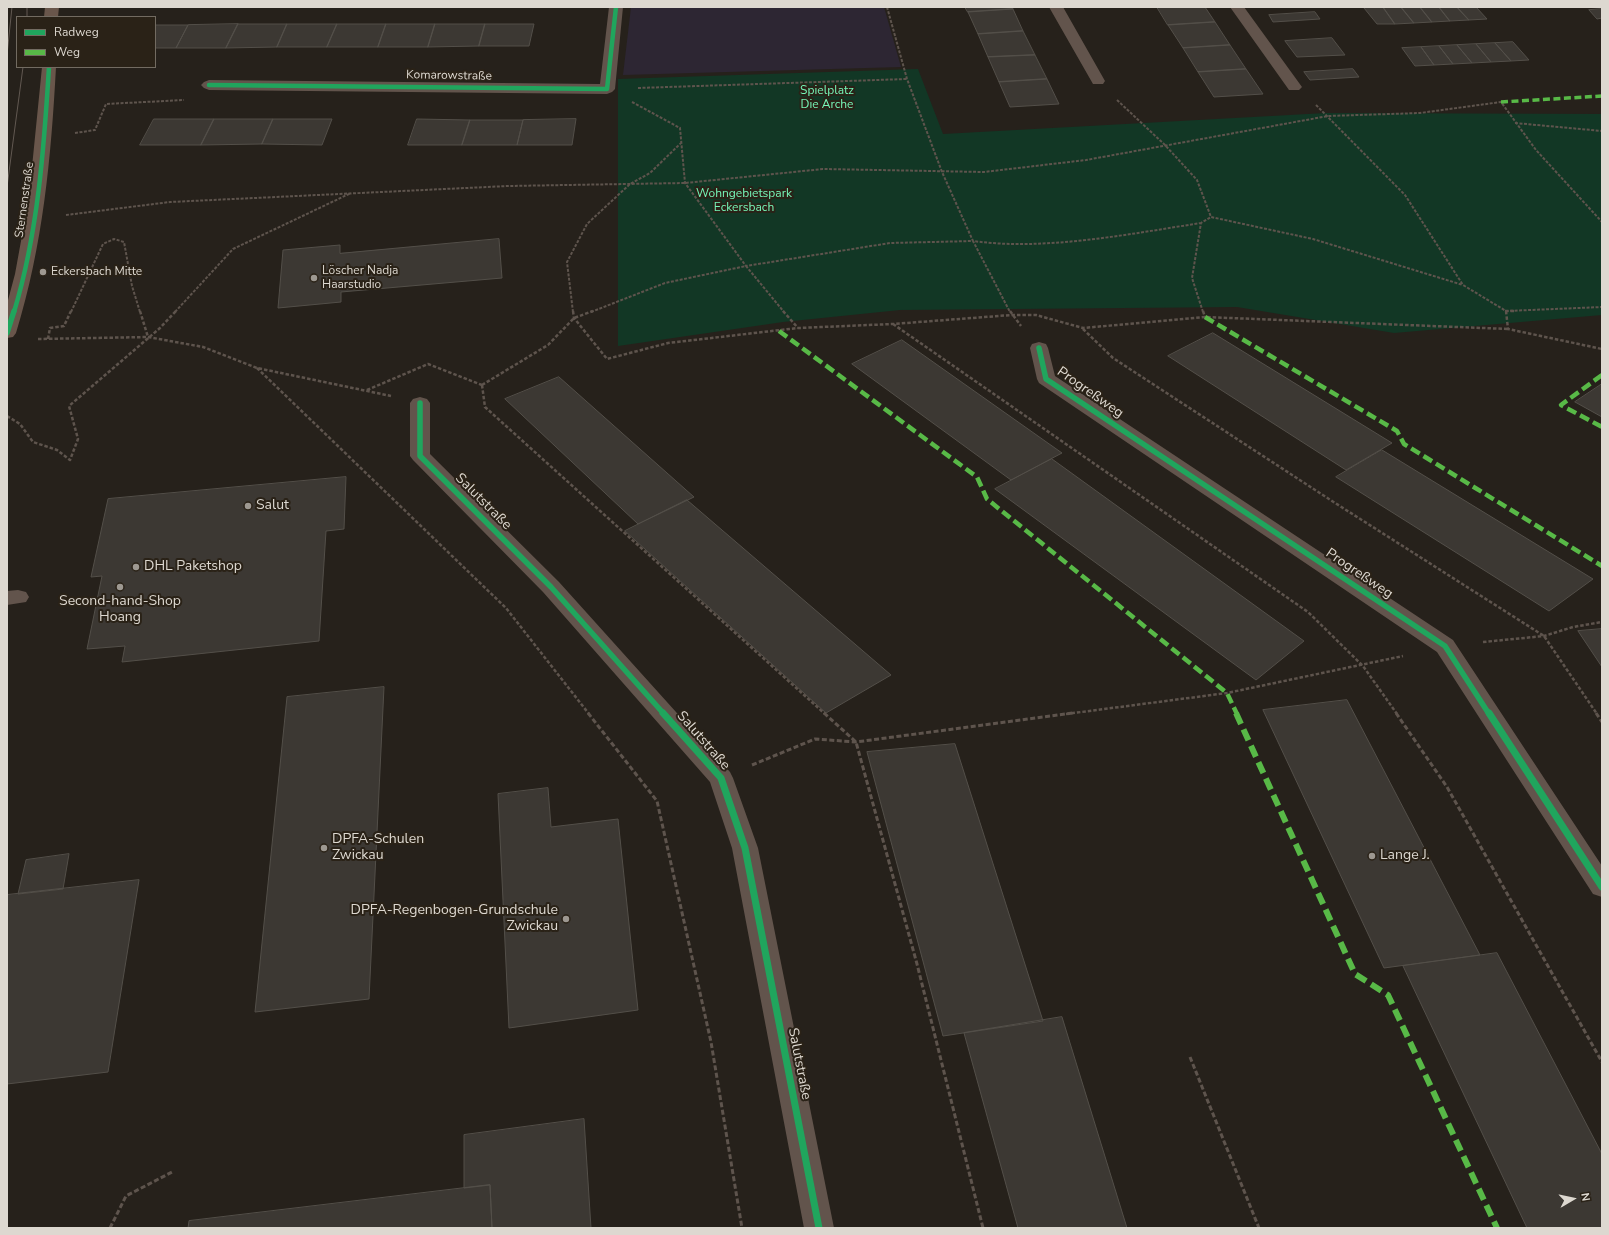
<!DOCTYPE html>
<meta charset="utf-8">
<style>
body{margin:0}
#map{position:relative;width:1609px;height:1235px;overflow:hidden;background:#26211b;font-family:"Nunito Sans",sans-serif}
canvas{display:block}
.frame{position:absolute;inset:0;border:8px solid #ddd8d0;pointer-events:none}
.legend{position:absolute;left:16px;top:16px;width:140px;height:52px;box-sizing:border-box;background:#2a2217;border:1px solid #726b61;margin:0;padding:5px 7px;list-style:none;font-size:12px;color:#ddd8d0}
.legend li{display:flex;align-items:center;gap:8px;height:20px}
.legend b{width:20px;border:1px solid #726b61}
.north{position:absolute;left:1553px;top:1179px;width:40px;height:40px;-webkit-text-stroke:3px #2a2217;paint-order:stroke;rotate:81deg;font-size:11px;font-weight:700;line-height:16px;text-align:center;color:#ddd8d0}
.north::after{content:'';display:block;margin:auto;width:14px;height:18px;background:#ddd8d0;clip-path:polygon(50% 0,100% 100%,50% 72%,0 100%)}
</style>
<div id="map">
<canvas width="1609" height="1235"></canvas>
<div class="frame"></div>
<ul class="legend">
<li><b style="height:5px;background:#20a55d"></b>Radweg</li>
<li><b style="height:5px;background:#58b947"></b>Weg</li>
</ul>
<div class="north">N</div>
</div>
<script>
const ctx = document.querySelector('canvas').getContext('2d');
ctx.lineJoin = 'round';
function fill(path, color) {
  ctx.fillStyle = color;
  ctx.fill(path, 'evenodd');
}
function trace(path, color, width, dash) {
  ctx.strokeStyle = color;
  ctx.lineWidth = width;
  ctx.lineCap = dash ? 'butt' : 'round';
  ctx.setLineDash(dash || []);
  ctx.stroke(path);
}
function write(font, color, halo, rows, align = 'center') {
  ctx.font = font + ' "Nunito Sans",sans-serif';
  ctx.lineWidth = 4;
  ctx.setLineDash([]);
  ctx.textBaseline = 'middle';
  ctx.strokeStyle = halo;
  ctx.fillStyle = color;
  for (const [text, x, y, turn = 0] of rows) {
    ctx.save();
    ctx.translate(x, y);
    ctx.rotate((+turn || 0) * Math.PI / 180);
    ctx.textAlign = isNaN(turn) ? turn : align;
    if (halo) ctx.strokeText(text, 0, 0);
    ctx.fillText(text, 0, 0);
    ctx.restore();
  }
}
fill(new Path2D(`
 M631,7H884L901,67L623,75Z`), '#2d2633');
fill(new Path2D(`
 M918,69L943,134L1326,113L1602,114V315L1394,333L1237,307L900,310L783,322L618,346V79Z`), '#123725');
const building = new Path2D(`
 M965,7H1012L1013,9L968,12Z
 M1157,7H1205L1215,22L1168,25Z
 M1383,7H1401L1414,23L1395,24Z
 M1383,7L1395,24H1377L1364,8Z
 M1401,7H1420L1432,22L1414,23Z
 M1420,7H1439L1450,21L1432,22Z
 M1439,7H1457L1469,20L1450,21Z
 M1457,7H1476L1487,19L1469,20Z
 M1013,9L1023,31L978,34L968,12Z
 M1602,9V18L1597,19L1589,10Z
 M1315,12L1320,19L1273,22L1269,15Z
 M1215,22L1230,45L1183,48L1168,25Z
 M238,24H287L277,47L226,48Z
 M238,24L226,48H176L188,25Z
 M287,24H337L327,47H277Z
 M337,24H386L378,47H327Z
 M386,24H435L428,47H378Z
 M435,24H485L479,46L428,47Z
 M485,24H534L529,46H479Z
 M155,25H188L176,48H155Z
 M1023,31L1035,55L988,57L978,34Z
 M1332,38L1345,55L1297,57L1285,41Z
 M1513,42L1529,60L1511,61L1495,43Z
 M1495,43L1511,61L1491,62L1476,44Z
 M1476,44L1491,62L1472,63L1457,45Z
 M1230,45L1246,69L1198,72L1183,48Z
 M1457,45L1472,63L1453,64L1439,46Z
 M1439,46L1453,64L1434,65L1421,47Z
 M1421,47L1434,65L1415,66L1402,48Z
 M1035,55L1047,79L999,82L988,57Z
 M1246,69L1263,94L1214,97L1198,72Z
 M1353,69L1359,77L1310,80L1304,72Z
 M1047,79L1059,104L1010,107L999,82Z
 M154,119H214L201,145H140Z
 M214,119H273L262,144L201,145Z
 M273,119H332L322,145L262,144Z
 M417,119L470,120L462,145H408Z
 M576,119L572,145H517L523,120Z
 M470,120H523L517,145H462Z
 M499,239L502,278L341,292V302L278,308L283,250L340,245V253Z
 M1213,333L1392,443L1346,470L1168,356Z
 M902,340L1062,453L1011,480L852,364Z
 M559,377L694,497L638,524L505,399Z
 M1602,384V417L1575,402Z
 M1382,450L1593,579L1549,611L1336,477Z
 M1052,459L1304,641L1256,680L995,489Z
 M346,477L344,529L326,531L319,641L122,662L125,646L87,649L102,576L91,577L108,499Z
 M687,500L891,675L826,713L625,531Z
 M1602,629V667L1578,631Z
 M384,687L369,999L255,1012L287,697Z
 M1347,700L1480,955L1384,968L1263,710Z
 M955,744L1043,1021L943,1036L867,752Z
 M548,788L551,827L618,819L638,1010L509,1028L498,794Z
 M69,854L63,889L18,894L26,860Z
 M139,880L108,1072L7,1084V895Z
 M1497,953L1602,1154V1228H1527L1403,966Z
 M1062,1017L1127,1228H1018L964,1033Z
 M584,1119L591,1228H492L490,1185L464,1188V1135Z
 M490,1185L492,1228H188L189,1221Z`);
fill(building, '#3c3833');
trace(building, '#534f49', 1);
trace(new Path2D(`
 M887,7L907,79L942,172L973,241C1045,251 1129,234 1201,223
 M638,88L907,79
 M1117,100L1165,145L1197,180L1211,217L1313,239L1463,285
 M632,102L680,128L685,183L746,266L890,243L973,241L1010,312
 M1316,105L1405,195L1463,285L1506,311L1602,307
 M1515,123L1602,131
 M75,133L95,130L106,104L184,100
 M66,215L170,202L508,186L685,183L823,169L984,172L1086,160L1328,116L1420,113L1501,102L1536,150L1602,222
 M71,312L103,244L114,239L124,242L132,286L140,312
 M175,312L233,249L351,193
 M573,312L567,262L587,224L630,184L650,173L681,143
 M591,312L665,283L746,266L784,312
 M1203,312L1192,278L1201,223L1211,217`), '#5e544d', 2, [3, 1.5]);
trace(new Path2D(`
 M140,311L148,337
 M573,311L574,318L607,359L668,343L798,328L893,324L1012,315H1036L1083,328L1205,317L1508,329
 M783,311L798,328
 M1010,311L1021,326
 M1203,311L1205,317
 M1505,311H1515
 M1506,311L1508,329L1602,349
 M893,324L1308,612L1363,666L1397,714
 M1083,329L1113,358L1332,501L1544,636L1597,714
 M38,339L148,337L203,347L257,368L391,396
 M48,339L50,328L64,326L71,311
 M257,368L506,608L589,714
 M482,385L485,407L825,714
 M482,385L548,345L574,318L593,311
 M367,390L428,364L482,385
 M7,416L20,424L33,442L57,450L70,460L78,439L69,406L160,328L176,311
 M1483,642L1544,636L1573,627L1602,622
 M1066,714L1227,693L1403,656`), '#5e544d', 2.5, [3.5, 2]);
trace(new Path2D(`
 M588,713L657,801L711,1042L742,1228
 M824,713L856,742L917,964L983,1228
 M1396,713L1447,787L1602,1062
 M1596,713L1602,722
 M752,765L815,739L856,742L1073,713
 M1190,1057L1259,1228
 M110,1228L126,1196L174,1171`), '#5e544d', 3, [5, 2.5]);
fill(new Path2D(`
 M1049,7H1063L1105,81L1103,84H1093Z
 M1230,7H1244L1302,87L1299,90H1289Z
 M18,590L26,592L29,597L26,602L7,605V591Z`), '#62544c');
fill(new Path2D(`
 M609,7H623L615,89L612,92L607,94L209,90L204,88L201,85L204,82L209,80L600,84Z
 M1039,342L1046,344L1048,348L1055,376L1453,640L1602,866V897L1593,894L1437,652L1039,383L1037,379L1030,348L1032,344Z
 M420,397L427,399L430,403V454L559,582L730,772L733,778L758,848L834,1228H804L732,848L710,782L543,592L413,460L410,456V403L413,399Z`), '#62544c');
fill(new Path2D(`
 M45,7H59L58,17H44Z
 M42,67H56C51,159 43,245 16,333L13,337L7,338V304L15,274L29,197Z`), '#69564b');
trace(new Path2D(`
 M27,7V17
 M7,55L12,7
 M7,187L23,67`), '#625952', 1);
trace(new Path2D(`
 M1501,102L1602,96`), '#58b947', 3.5, [7, 3.5]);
trace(new Path2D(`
 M1205,317L1397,431L1404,444L1602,566
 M779,331L977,477L987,499L1227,693L1237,714
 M1602,375L1561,405L1602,427`), '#58b947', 4.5, [10, 4.5]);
trace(new Path2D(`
 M1236,713L1355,974L1388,995L1497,1228`), '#58b947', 6, [12, 6]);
trace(new Path2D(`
 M209,85L607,89L616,7
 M14,312C38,233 44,148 49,67`), '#20a55d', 4.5);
trace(new Path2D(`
 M7,333L14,311
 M1039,348L1046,379L1445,646L1489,714
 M420,403V456L551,587L664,714`), '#20a55d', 5.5);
trace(new Path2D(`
 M663,713L721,778L745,848L819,1228
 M1489,713L1602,887`), '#20a55d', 7);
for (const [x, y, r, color] of [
 [43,272,4,"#9d9891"],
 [314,278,4,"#9d9891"],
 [248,506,4,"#9d9891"],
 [136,567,4,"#9d9891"],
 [120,587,4,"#9d9891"],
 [324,848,4,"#9d9891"],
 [1372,856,4,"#9d9891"],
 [566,919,4,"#9d9891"]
]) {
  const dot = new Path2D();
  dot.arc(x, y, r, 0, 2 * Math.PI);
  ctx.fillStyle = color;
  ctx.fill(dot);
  trace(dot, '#2a2217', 1.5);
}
write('12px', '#ddd8d0', '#2a2217', [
 ["Komarowstraße",449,76,1],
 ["Sternenstraße",25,200,-82]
]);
write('12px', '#75f6b8', '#2a2217', [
 ["Spielplatz",827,91],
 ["Die Arche",827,105],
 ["Wohngebietspark",744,194],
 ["Eckersbach",744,208]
]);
write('12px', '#ddd8d0', '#2a2217', [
 ["Löscher Nadja",322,271],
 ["Haarstudio",322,285],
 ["Eckersbach Mitte",51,272]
], 'left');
write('14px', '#ddd8d0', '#2a2217', [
 ["Progreßweg",1090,393,35],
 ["Salutstraße",483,502,45],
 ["Progreßweg",1359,574,34],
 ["Salutstraße",703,741,49],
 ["Salutstraße",799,1064,79]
]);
write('14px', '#ddd8d0', '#2a2217', [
 ["Salut",256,506],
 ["DHL Paketshop",144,567],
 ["Second-hand-Shop",120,602,"center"],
 ["Hoang",120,618,"center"],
 ["DPFA-Schulen",332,840],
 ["Zwickau",332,856],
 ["Lange J.",1380,856],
 ["DPFA-Regenbogen-Grundschule",558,911,"right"],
 ["Zwickau",558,927,"right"]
], 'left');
</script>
